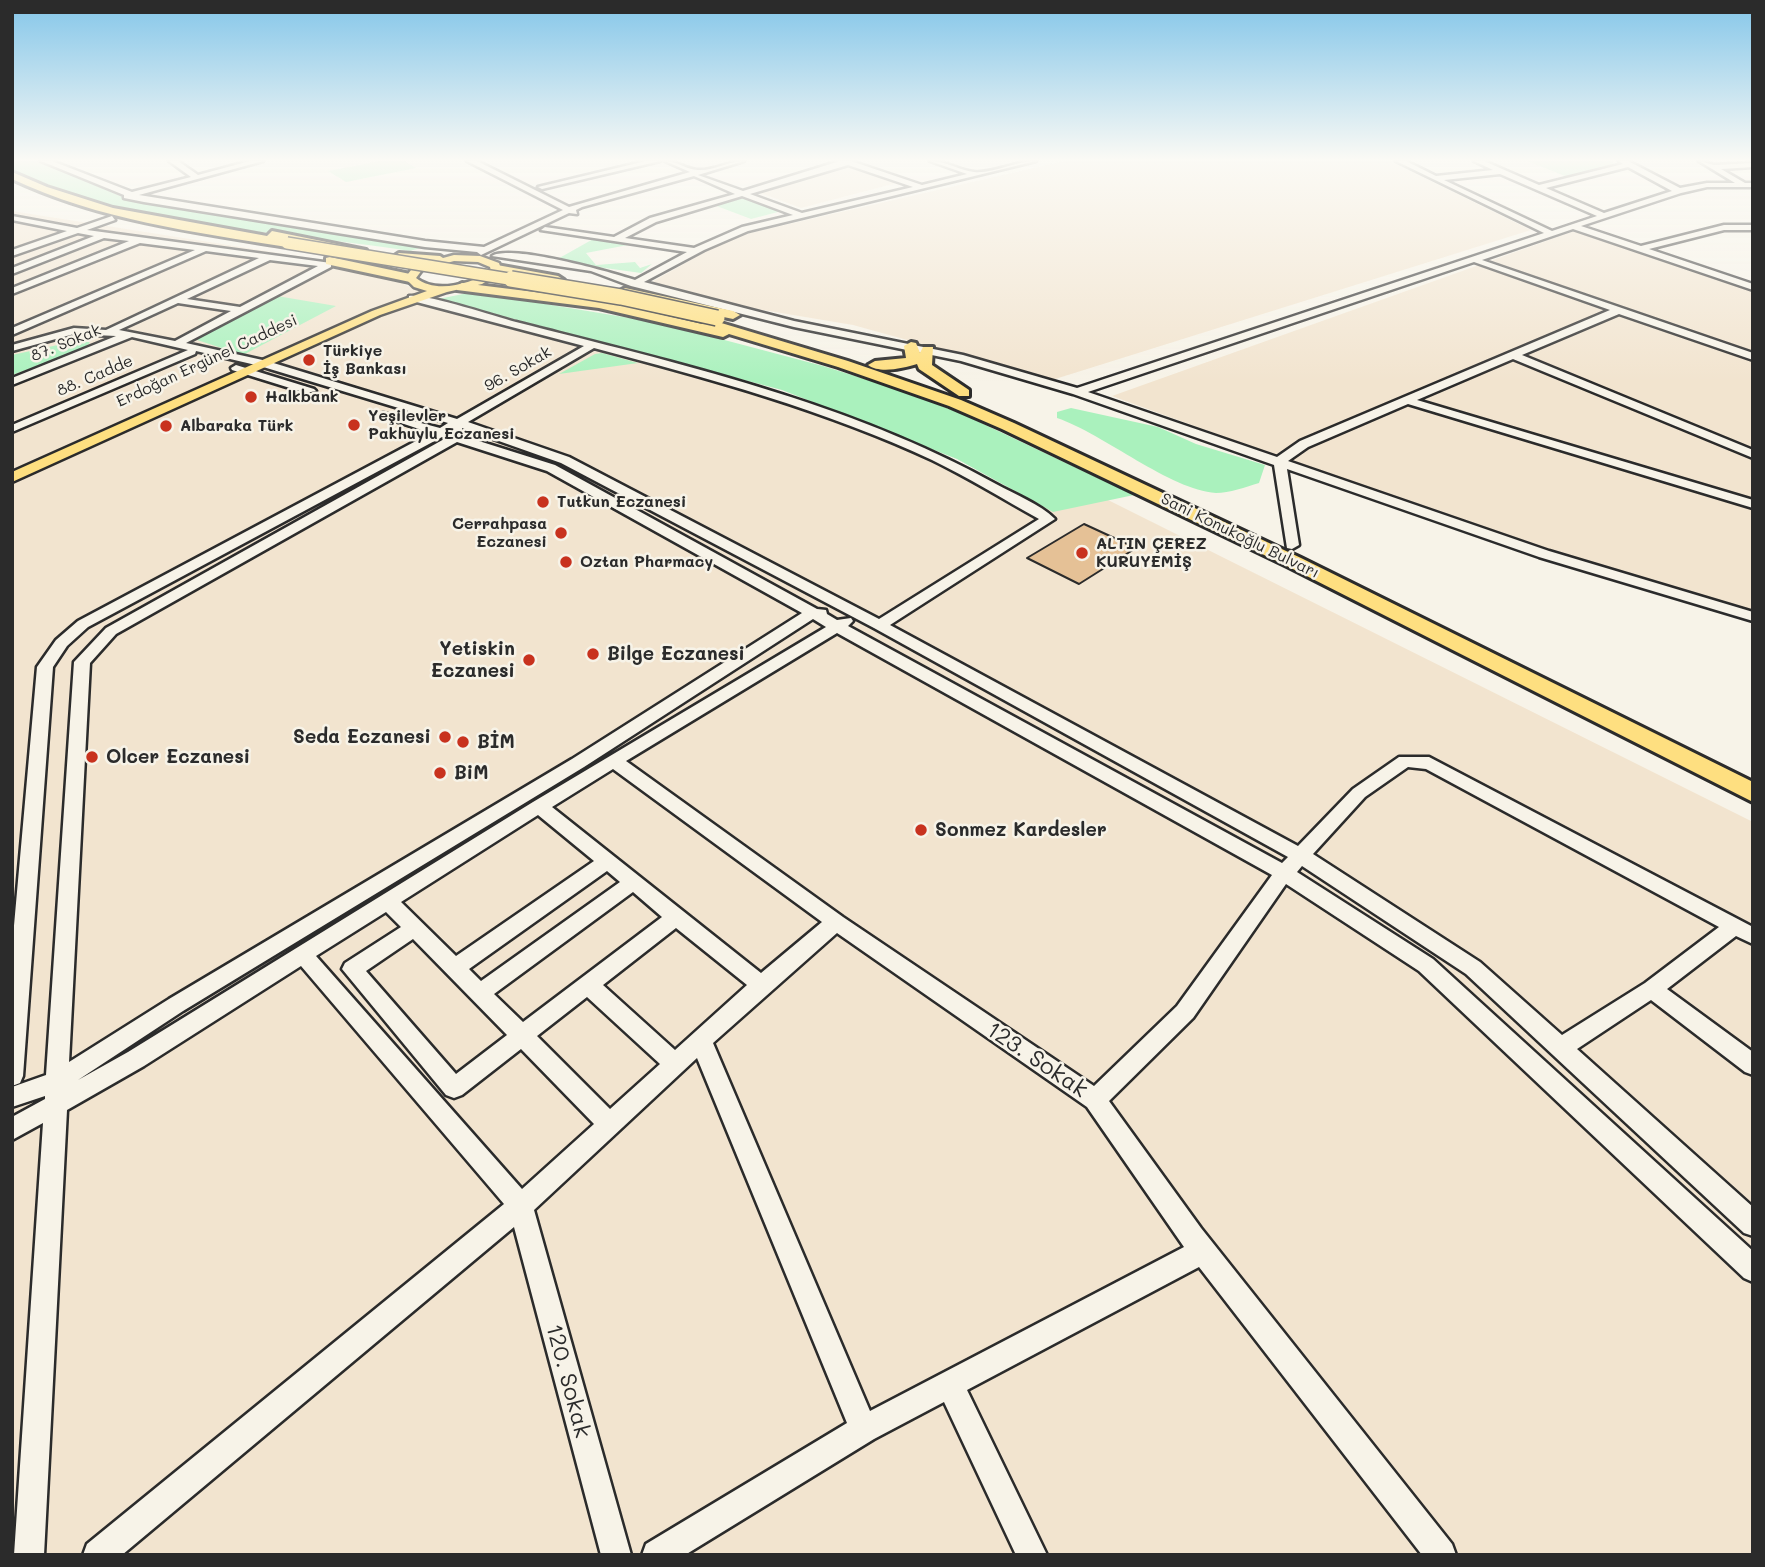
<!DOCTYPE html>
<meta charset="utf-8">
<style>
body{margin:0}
#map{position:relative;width:1765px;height:1567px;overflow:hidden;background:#f7f3e8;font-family:Mali,sans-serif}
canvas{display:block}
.frame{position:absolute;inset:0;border:14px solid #2b2b2b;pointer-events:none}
</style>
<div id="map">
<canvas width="1765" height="1567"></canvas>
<div class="frame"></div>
</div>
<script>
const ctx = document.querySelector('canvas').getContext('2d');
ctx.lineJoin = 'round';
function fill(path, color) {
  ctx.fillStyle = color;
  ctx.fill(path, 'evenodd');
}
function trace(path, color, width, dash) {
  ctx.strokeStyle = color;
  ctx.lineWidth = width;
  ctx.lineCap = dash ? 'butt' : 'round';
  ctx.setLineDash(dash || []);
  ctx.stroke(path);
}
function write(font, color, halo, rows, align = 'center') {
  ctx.font = font + ' Mali,sans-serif';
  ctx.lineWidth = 5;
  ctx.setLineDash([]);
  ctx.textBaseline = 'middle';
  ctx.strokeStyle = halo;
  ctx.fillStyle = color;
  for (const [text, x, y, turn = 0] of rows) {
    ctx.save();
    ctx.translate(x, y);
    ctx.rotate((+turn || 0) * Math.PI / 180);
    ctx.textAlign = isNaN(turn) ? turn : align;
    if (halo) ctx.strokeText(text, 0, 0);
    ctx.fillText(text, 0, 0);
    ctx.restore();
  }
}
fill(new Path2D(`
 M1064,161H1390L1531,230L1052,380L853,325L727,304L648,284L732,237Z
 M846,166L897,183L801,208L758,192Z
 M12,211L368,267L429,296L684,359L1019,494L1104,498L1753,822V1555H12Z
 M1577,230L1753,286V622L1559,559L1112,396Z`), '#f2e4cf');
fill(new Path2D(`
 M12,161H37L125,198L424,247L410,251C276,230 136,229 12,169Z
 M380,161H404L416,168L346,182L328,171Z
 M1527,161H1611L1614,165L1570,178Z
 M740,197L782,211L751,219L714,205Z
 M595,238L633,244L586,253L596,265L635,262L640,268L652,264L641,273L554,261Z
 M473,292L660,323L823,366L906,392L962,414L1134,495L1053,512L957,459L782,390L438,299Z
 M277,296L336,306L243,355L194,339Z
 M85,339L90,343L79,351L12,375V355Z
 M602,353L638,363L559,374L595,354Z
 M1071,408L1158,427L1196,444L1265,465L1259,483C1246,487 1229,493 1216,493C1170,490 1104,434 1057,418V412Z`), '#aaf1bd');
const building = new Path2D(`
 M1084,524L1136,548L1079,584L1027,558Z`);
fill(building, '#e5c196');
trace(building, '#2b2b2b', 2);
const minor = new Path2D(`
 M41,161H52L132,192L191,177L169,161H178L198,175L250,161H263L139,195L425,241L484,247L563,210L467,161H477L569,207L690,172L665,161C677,161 687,170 698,170C713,171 729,161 744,161L698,175L743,191L840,161H851L922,185L967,174L930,161C946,161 959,170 974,172C992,174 1016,161 1036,161L748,231L704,250L644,282L794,321L963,355L1077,388L1544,233L1396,161H1406L1436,176L1493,170L1474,161H1484L1539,185L1623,164L1619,161H1628L1680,188L1707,183H1735L1699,161L1714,165L1753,163V167L1721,169L1745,183H1753V187H1707L1681,193L1581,226L1641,246L1724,225H1753V230H1724L1649,249L1753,284V290L1573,229L1482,260L1753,353V360L1619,314L1522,355L1753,450V458L1513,359L1417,400L1753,500V508L1408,404L1308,447L1288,461L1549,551L1753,612V621L1539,557L1287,469L1299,545L1292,549L1287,548L1274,465L1073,394L961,361L794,327L631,286L591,271L492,256C511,244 610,272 635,280L687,252L541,230L545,227L614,237L650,218L735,194L694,176L582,207L576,210L577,214L569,213L481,255L477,252L425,247L144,202L124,198V195ZM848,165L913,187L802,213L750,194ZM1628,167L1672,191L1604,213L1546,188ZM1500,174L1597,216L1552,231L1444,180ZM742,196L793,215L742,227L694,248L625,238L656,222ZM1474,262L1610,310L1300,441L1277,457L1088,392Z
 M646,161H660L542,189L538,187Z
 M12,216L77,228L112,216L115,220L87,230L331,263V267L186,343L267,361L457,419L584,346L409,300V296C429,294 492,316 516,322C677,363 849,402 996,484C1014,494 1040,504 1055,519L890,625L1298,846L1353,789L1399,757H1429L1753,927V944L1736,936L1667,989L1753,1052V1075L1745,1072L1651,1000L1577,1049L1753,1207V1236L1744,1233L1466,974L1302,866L1297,872L1433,959L1753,1251V1282L1744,1278L1419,971L1286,884L1193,1018L1109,1101L1201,1228L1452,1544L1456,1555H1422L1199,1267L967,1390L1047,1555H1016L944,1402L874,1439L685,1555H642L646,1544L847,1423L697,1058L534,1210L631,1555H601L514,1227L122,1555H83L87,1544L504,1204L301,966L144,1066L67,1110L44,1555H14L43,1123L12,1140V1117L45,1099V1096L12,1107V1087L46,1075L74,662L106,628L446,438L442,437L88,627L67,646L53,667L23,1076L20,1083L12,1086V948L37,667L56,640L78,621L431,433L383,417V413L440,428L448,423L260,366L196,351L195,354L12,432V425L188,350L132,337L12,385V378L116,336L74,334L12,351V345L74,328L106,330L259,258L206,251L12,335V328L195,250L140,243L12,294V288L129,241L104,238L12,274V268L94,236L78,233L12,256V250L67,231L12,220ZM270,260L318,266L240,307L187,299ZM178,303L231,311L175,341L119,330ZM594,348C708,378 825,410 932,460C969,478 1003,499 1039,519L879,619L569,457L468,422ZM462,428L561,463L874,628L1288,857L1282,863L848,626L853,621L851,618L837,620L827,614L826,610L817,609L555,465L463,436ZM457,442L547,471L802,613L572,759L169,999L69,1062L90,663L116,634ZM813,619L826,627L533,802L128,1052L78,1080L183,1011L584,767ZM837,633L1272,875L1177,1006L1094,1086L843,917L626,761ZM1408,767L1426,769L1719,927L1645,983L1562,1035L1480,962L1313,854L1365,797ZM613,769L822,922L761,973L552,807ZM538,815L594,861L456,956L401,902ZM607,871L620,882L481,981L469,969ZM633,892L662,917L523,1022L494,994ZM386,912L401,927L345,963L342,969L446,1095L454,1098L462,1095L521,1049L594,1124L522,1189L316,956ZM676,928L747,985L675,1050L603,985ZM837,933L1087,1107L1184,1247L870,1411L713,1043ZM413,939L507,1035L456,1074L366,971ZM587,997L660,1064L610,1109L537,1036Z
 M236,365L314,389L316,391L306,393L232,370L231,368Z`);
const major = new Path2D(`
 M454,255L480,256L499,263L502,272L482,284L447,292L380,315L12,482V472L372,311L427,291L414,287L405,278L414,266ZM454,261L478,262L490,267L491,271C471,284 436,294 416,278L422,270Z`);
const highway = new Path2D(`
 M12,172L47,187L113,208L267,236L272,231L366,250L360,254L292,242L287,247C193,232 99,220 12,179Z
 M399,253L440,256L446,260L440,264L395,260L393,257Z
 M330,257L410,274L416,278L410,282L326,264V258Z
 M497,265L558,276L564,280L558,284L493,272V266Z
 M462,283L599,300L702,324L708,319L848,361L961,400L1014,423L1301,558L1753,782V802L1287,566L1002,429L949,406L838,367L729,334L723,337L599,308L457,290L455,287Z
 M625,288L733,311L740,315L733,319L620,295L618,292Z
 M911,342L916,343L920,353L923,347H933L932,365L969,390V396H959L919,369L917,364C903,368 880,374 868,365L875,361L906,358L904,346Z`);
trace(minor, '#2b2b2b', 5);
trace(major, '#2b2b2b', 5);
trace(highway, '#2b2b2b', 6);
fill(minor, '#f7f3e8');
fill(major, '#fedf80');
fill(highway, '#fedf80');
const highwayBridgeFar1 = new Path2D(`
 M287,243L521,281`);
const highwayBridge = new Path2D(`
 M511,279L621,297L717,318`);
trace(highwayBridgeFar1, '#2b2b2b', 14, []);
trace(highwayBridge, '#2b2b2b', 18, []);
trace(highwayBridgeFar1, '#fedf80', 11);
trace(highwayBridge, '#fedf80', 15);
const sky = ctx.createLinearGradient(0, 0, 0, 381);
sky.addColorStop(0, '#84c6e9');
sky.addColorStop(0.42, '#fbfaf5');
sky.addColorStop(1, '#fbfaf500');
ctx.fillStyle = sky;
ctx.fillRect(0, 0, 1765, 381);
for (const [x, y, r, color] of [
 [309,360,7,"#c8321e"],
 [251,397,7,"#c8321e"],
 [354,425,7,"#c8321e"],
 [166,426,7,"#c8321e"],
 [543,502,7,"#c8321e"],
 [561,533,7,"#c8321e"],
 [1082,553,7,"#c8321e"],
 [566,562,7,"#c8321e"],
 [593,654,7,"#c8321e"],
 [529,660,7,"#c8321e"],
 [445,737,7,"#c8321e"],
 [463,742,7,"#c8321e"],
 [92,757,7,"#c8321e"],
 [440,773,7,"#c8321e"],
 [921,830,7,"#c8321e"]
]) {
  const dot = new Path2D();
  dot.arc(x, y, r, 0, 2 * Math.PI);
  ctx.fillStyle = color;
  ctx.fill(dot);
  trace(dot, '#f7f3e8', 2.5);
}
write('16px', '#2b2b2b', '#f7f3e8', [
 ["87. Sokak",66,343,-22],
 ["Erdoğan Ergünel Caddesi",207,361,-25],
 ["96. Sokak",518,369,-30],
 ["88. Cadde",95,376,-23],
 ["Sani Konukoğlu Bulvarı",1240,536,26]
]);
write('bold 16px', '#2b2b2b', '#f7f3e8', [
 ["Türkiye",323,351],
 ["İş Bankası",323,369],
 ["Halkbank",265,397],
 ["Yeşilevler",368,416],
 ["Pakhuylu Eczanesi",368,434],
 ["Albaraka Türk",180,426],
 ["Tutkun Eczanesi",557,502],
 ["Cerrahpasa",547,524,"right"],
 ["Eczanesi",547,542,"right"],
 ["ALTIN ÇEREZ",1096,544],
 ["KURUYEMİŞ",1096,562],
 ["Oztan Pharmacy",580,562]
], 'left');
write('bold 19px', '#2b2b2b', '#f7f3e8', [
 ["Yetiskin",515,649,"right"],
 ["Eczanesi",515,671,"right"],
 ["Bilge Eczanesi",607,654],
 ["Seda Eczanesi",431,737,"right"],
 ["BİM",477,742],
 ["Olcer Eczanesi",106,757],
 ["BiM",454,773],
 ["Sonmez Kardesler",935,830]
], 'left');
write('23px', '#2b2b2b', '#f7f3e8', [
 ["123. Sokak",1037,1060,34],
 ["120. Sokak",568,1381,75]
]);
</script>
